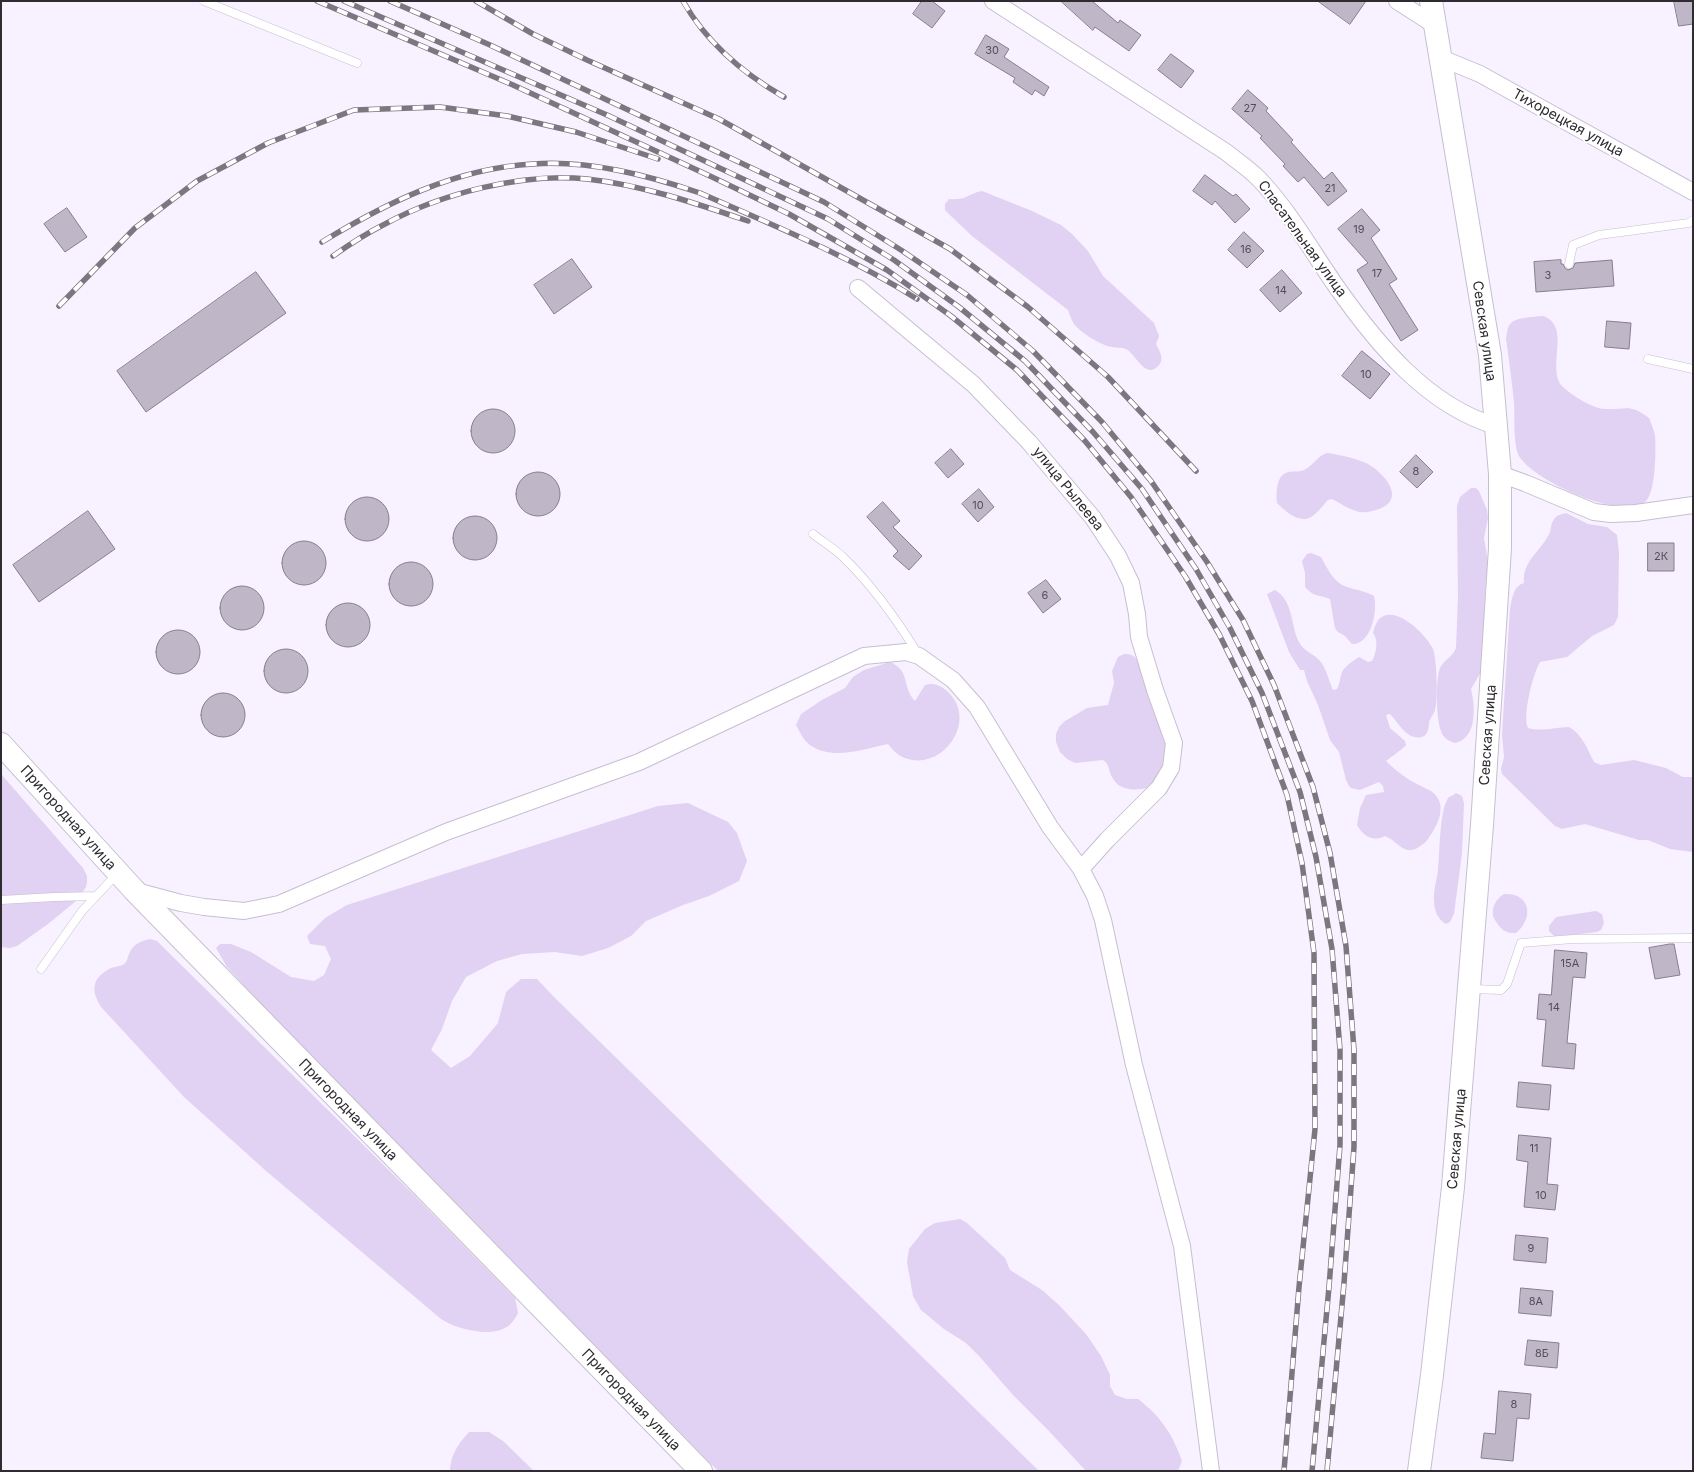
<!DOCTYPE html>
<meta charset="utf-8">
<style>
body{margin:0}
#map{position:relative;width:1694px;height:1472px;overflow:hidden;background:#f8f1ff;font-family:Inter,sans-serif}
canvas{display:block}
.frame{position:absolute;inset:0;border:2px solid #2e2b31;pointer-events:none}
</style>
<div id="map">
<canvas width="1694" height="1472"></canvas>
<div class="frame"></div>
</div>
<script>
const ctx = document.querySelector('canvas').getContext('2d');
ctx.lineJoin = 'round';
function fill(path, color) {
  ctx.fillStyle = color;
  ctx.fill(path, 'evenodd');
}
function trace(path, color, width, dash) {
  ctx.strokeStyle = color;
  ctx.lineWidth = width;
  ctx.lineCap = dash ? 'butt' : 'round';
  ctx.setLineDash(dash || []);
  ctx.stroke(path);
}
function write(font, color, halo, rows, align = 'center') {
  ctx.font = font + ' Inter,sans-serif';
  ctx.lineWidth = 4;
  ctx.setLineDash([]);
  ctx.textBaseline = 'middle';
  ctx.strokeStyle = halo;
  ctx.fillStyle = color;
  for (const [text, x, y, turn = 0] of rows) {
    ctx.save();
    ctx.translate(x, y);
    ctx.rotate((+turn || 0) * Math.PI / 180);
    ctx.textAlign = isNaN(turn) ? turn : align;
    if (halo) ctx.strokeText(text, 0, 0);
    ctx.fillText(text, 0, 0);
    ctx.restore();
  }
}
fill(new Path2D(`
 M982,191L1032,211L1061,225L1072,234L1088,251L1103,276L1154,323L1159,336L1156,344C1159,350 1165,359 1159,365C1146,381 1136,354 1126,349C1121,347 1113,348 1107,346C1097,342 1081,333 1074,324C1071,320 1070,315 1068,310L972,236L951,216L945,210V204L949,199C966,201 967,194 982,191Z
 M1543,316C1572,326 1546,367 1562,386C1571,395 1593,409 1606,409C1627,410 1629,403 1649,418C1651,423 1654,430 1655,436C1656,450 1656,493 1645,502C1620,521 1533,480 1519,456C1513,444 1515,418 1514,403C1512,382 1509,360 1506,339C1507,334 1507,327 1511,323C1517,317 1534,317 1543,316Z
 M1327,453C1340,455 1356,458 1368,464C1384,473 1407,499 1379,509C1372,511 1367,513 1360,512C1349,510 1342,504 1332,499L1328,500C1323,505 1318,513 1311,517C1299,524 1285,511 1277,503C1276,493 1276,474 1289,472C1294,471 1300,472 1304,470C1313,466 1317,456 1327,453Z
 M1471,488H1476L1479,491L1487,510L1488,518L1484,538L1488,562L1485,592L1483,663L1482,670L1471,689C1475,705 1478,738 1455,743C1449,741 1443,738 1441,731C1436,720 1435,676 1441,666C1446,659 1453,656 1456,648L1458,597L1457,506L1460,497Z
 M1566,513L1588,524L1607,527L1617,535L1619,553L1618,617L1614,625L1592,636L1567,657L1540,662C1533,673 1522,717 1528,728C1542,732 1556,727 1569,727C1583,735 1587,749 1594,762L1601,765L1634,760L1666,768L1683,777H1693V852L1670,849L1648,840H1639L1585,824L1562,829L1555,826L1502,774L1501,769L1504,757L1502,734L1510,609C1512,599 1513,586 1524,583C1522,560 1542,551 1550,532C1551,528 1551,524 1553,521C1556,515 1560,515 1566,513Z
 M1311,553L1321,557C1327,568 1334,583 1347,587C1356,590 1365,591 1374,596C1378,611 1371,645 1352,644L1345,636L1338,632L1335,628L1330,599C1318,594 1315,598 1305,587V573L1302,561L1307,554Z
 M1275,590C1294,601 1290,625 1299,642C1304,652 1313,653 1320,661C1326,668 1329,681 1333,690L1337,689C1340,683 1340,678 1342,672C1345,666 1353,661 1359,657L1368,662L1372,661C1376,654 1379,640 1373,633C1374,628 1376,623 1379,619C1395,603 1427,635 1433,649C1437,660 1438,700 1435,710C1433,716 1429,719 1429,724C1428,730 1428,735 1422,737C1407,741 1398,722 1390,714L1386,715L1390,728L1405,741L1406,745C1404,748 1390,758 1386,761C1393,768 1404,777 1413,782C1419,785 1425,788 1431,791C1449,804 1438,825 1428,839C1426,842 1422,845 1419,847C1404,857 1398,841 1385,836C1373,842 1364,837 1357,825L1360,808L1366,795L1384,792L1383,786L1379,782L1360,790L1351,788L1349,786L1346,780L1339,752L1330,740L1318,705L1307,681L1304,670H1300L1289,652L1267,594Z
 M1124,654C1130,654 1134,655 1137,660C1146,672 1170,746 1167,759C1165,768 1157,779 1152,787C1138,790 1120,793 1112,777C1108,770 1110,765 1103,760L1075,763L1067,759L1060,752L1056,742V734L1059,727L1065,721L1087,708L1108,705L1114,683L1112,671L1118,657Z
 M890,662C911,671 901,686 915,701L925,685C934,682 942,686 949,693C978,722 942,772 905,758C898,756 893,750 888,744C863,749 833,761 810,745C803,740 800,732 796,725L801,714L822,700L845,688L853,677L864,670Z
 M1,774L83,868L87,876V882L86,887L76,901L48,924L17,946L10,948L1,947Z
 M1456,793L1462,796L1464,803L1462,853L1454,914L1450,922L1446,924C1438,920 1434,910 1434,901C1433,891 1437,880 1438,870C1440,855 1439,808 1449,797C1450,797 1455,794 1456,793Z
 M688,803L728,822L737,833L747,861L739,881L709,896L683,905L646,921L631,936L608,948L582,956L555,952L522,954L497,961L466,977L452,1001L442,1029L431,1050L451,1068L470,1056L498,1023L506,992L521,979H537L554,997L1039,1471H718L263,1006L227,967L216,948L220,944H231L251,952L291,977L314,981L324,975L331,959L325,946L310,944L307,936L325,918L347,905L658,806Z
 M1504,894C1531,893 1534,918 1516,933C1503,934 1498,926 1493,916C1492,906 1496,899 1504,894Z
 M1596,911L1602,914L1604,923L1601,930L1597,932L1555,937L1549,931V926L1556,917Z
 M150,939L157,941L165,949L414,1195L515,1298L518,1313C515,1319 511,1325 505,1328C488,1337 456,1329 441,1319L265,1170L184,1097L102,1008C91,992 91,979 109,969C114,966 120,967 124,964C128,961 127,958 129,954C133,944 141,941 150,939Z
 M960,1219L967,1223L1005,1258L1010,1270L1042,1290L1059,1305L1086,1334L1101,1356L1110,1375V1386L1115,1395L1127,1399H1138C1161,1417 1172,1433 1182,1461L1178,1471H1086L1048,1430L1013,1395L980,1357L966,1343L944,1329L921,1310L913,1296L907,1262L909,1249L925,1229L935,1223Z
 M469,1432H489L503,1441L534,1471H450C450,1455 459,1443 469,1432Z`), '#e1d1f3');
const building = new Path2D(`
 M922,1H932L945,11L932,28L913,14Z
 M1061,1H1092L1118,23L1120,20L1141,35L1129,51L1095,27L1093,30Z
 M1318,1H1366L1350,24Z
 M1674,1H1693V24L1679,26Z
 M986,35L1009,49L1004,57L1049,87L1044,96L1035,90L1032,95L1013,82L1015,78L975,54Z
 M1171,54L1194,71L1181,88L1158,70Z
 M1248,90L1268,108L1266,111L1293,140L1291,142L1324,179L1332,172L1347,191L1328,206L1304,177L1298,182L1283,166L1285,164L1260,138L1262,136L1232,109Z
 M1205,175L1233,196L1236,194L1250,209L1235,223L1215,201L1212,205L1193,191Z
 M67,208L87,237L65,252L44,224Z
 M1362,209L1380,230L1371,238L1397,279L1389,284L1418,330L1401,341L1357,270L1368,263L1338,229Z
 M1244,232L1264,251L1247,268L1228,250Z
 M572,259L592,287L554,314L534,285Z
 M1561,260V264H1563L1565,268L1568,270L1573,268L1575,263L1612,260L1614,286L1536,292L1534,262Z
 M1282,270L1302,293L1280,312L1260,290Z
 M256,272L286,313L146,412L117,371Z
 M1607,321L1631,323L1629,349L1605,347Z
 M1362,351L1390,374L1370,399L1342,376Z
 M471 431a22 22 0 1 1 44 0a22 22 0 1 1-44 0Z
 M951,449L964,464L948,478L935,463Z
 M1416,455L1433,472L1417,488L1400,472Z
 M516 494a22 22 0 1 1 44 0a22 22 0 1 1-44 0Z
 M979,489L994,507L978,522L962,504Z
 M345 519a22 22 0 1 1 44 0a22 22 0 1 1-44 0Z
 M883,502L900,521L893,527L922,556L909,570L893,556L898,551L867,517Z
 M88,511L115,549L39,602L13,565Z
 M453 538a22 22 0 1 1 44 0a22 22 0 1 1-44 0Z
 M282 563a22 22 0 1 1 44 0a22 22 0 1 1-44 0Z
 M1648,543H1674V571H1648Z
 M389 584a22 22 0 1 1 44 0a22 22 0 1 1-44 0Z
 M1046,580L1061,599L1043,613L1028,593Z
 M220 608a22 22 0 1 1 44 0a22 22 0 1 1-44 0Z
 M326 625a22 22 0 1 1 44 0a22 22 0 1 1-44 0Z
 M156 652a22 22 0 1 1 44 0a22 22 0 1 1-44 0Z
 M264 671a22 22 0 1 1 44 0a22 22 0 1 1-44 0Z
 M201 715a22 22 0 1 1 44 0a22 22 0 1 1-44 0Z
 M1670,944H1674L1680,975L1655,979L1649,948Z
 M1555,950L1587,953L1585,978L1573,977L1567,1043L1576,1044L1574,1069L1542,1066L1546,1020L1537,1019L1539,994L1551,995Z
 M1519,1082L1551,1085L1549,1110L1517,1107Z
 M1519,1135L1551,1138L1547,1184L1558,1185L1555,1210L1524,1207L1528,1162L1517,1160Z
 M1516,1235L1548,1238L1546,1263L1514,1260Z
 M1521,1288L1553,1291L1551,1316L1519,1313Z
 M1528,1340L1559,1343L1557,1368L1525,1365Z
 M1499,1391L1531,1394L1529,1419L1517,1418L1513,1461L1481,1458L1484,1433L1495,1434Z`);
fill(building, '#bfb7c7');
trace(building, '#857e8d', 1);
const lane = new Path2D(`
 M204,1L357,63
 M1569,264L1573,245L1599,235L1689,223L1693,220
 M1648,359L1693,369
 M813,534C823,542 835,549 844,558C873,586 897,620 918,654
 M1,900L54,897L95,896
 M41,969L82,911L116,875
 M1471,989L1501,990L1507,984L1521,943L1573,939L1693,938`);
const street = new Path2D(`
 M993,1L1226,152C1237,161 1248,168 1258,178C1289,210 1311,250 1336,286C1376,343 1427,406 1496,426
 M1397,1L1436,26
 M1441,58L1480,74L1693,192
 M858,288L973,384L1029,442L1093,518L1118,556L1131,583L1137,614L1139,637L1155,690L1174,743L1171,768L1159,788L1107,840L1081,869
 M1500,474L1525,483L1594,512L1611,514L1636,513L1693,505
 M136,891L181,903L204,907L244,911L279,904L446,832L639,762L864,656L906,652L919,656L953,680L977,707L1050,827L1081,869L1095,896L1103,920L1134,1065L1182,1246L1211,1471`);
const secondary = new Path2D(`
 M1,744L134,890L701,1471
 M1419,1471L1432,1375L1453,1187L1482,825L1500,548V474L1490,355L1431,1`);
trace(lane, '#c7bfcf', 9);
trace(street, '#c7bfcf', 18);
trace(secondary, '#c7bfcf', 24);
trace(lane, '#fff', 8);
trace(street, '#fff', 16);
trace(secondary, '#fff', 22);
const rail = new Path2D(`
 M317,1L513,85L710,176L789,214L887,270L951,316L1017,370L1085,441L1131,497L1185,576L1219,634L1252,701L1287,795L1302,863L1314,953L1315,1129L1299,1287L1284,1471
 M344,1L607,115L828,219L894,260L959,307L1025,361L1093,432L1142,489L1196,569L1230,628L1262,693L1300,792L1316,857L1332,949L1340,1050V1145L1329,1287L1312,1471
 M390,1L490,45L824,202L901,250L967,295L1033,351L1102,422L1151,481L1207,562L1243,620L1274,685L1313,787L1330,853L1346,946L1354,1050V1147L1344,1283L1327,1471
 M476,1L533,34L587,60L719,119L950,249L1028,307L1108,377L1196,471
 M683,1C706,42 744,74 784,97
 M322,242C386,203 456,168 533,164C589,160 647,175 700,193C773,225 849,256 917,299
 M333,256C350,244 367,233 385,224C440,194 523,172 587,179C642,185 695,203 748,221
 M59,306L135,228L197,181L268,143L354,110L440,107L507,116L576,132L658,159`);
trace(rail, '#7b767f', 5.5);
trace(rail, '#fff', 4, [11]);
write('11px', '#524e56', null, [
 ["30",992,51],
 ["27",1250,109],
 ["21",1330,189],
 ["19",1359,230],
 ["16",1246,250],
 ["17",1377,274],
 ["3",1548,276],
 ["14",1281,291],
 ["10",1366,375],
 ["8",1416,472],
 ["10",978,506],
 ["2К",1661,557],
 ["6",1045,596],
 ["15А",1570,964],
 ["14",1554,1008],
 ["11",1534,1149],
 ["10",1541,1196],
 ["9",1531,1249],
 ["8А",1536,1302],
 ["8Б",1542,1354],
 ["8",1514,1405]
]);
write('14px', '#2e2b31', '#fff', [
 ["Тихорецкая улица",1568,123,29],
 ["Спасательная улица",1302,239,54],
 ["Севская улица",1484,331,82],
 ["улица Рылеева",1068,489,51],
 ["Севская улица",1488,735,-86],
 ["Пригородная улица",68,818,48],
 ["Пригородная улица",348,1110,46],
 ["Севская улица",1457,1139,-85],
 ["Пригородная улица",631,1400,46]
]);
</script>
